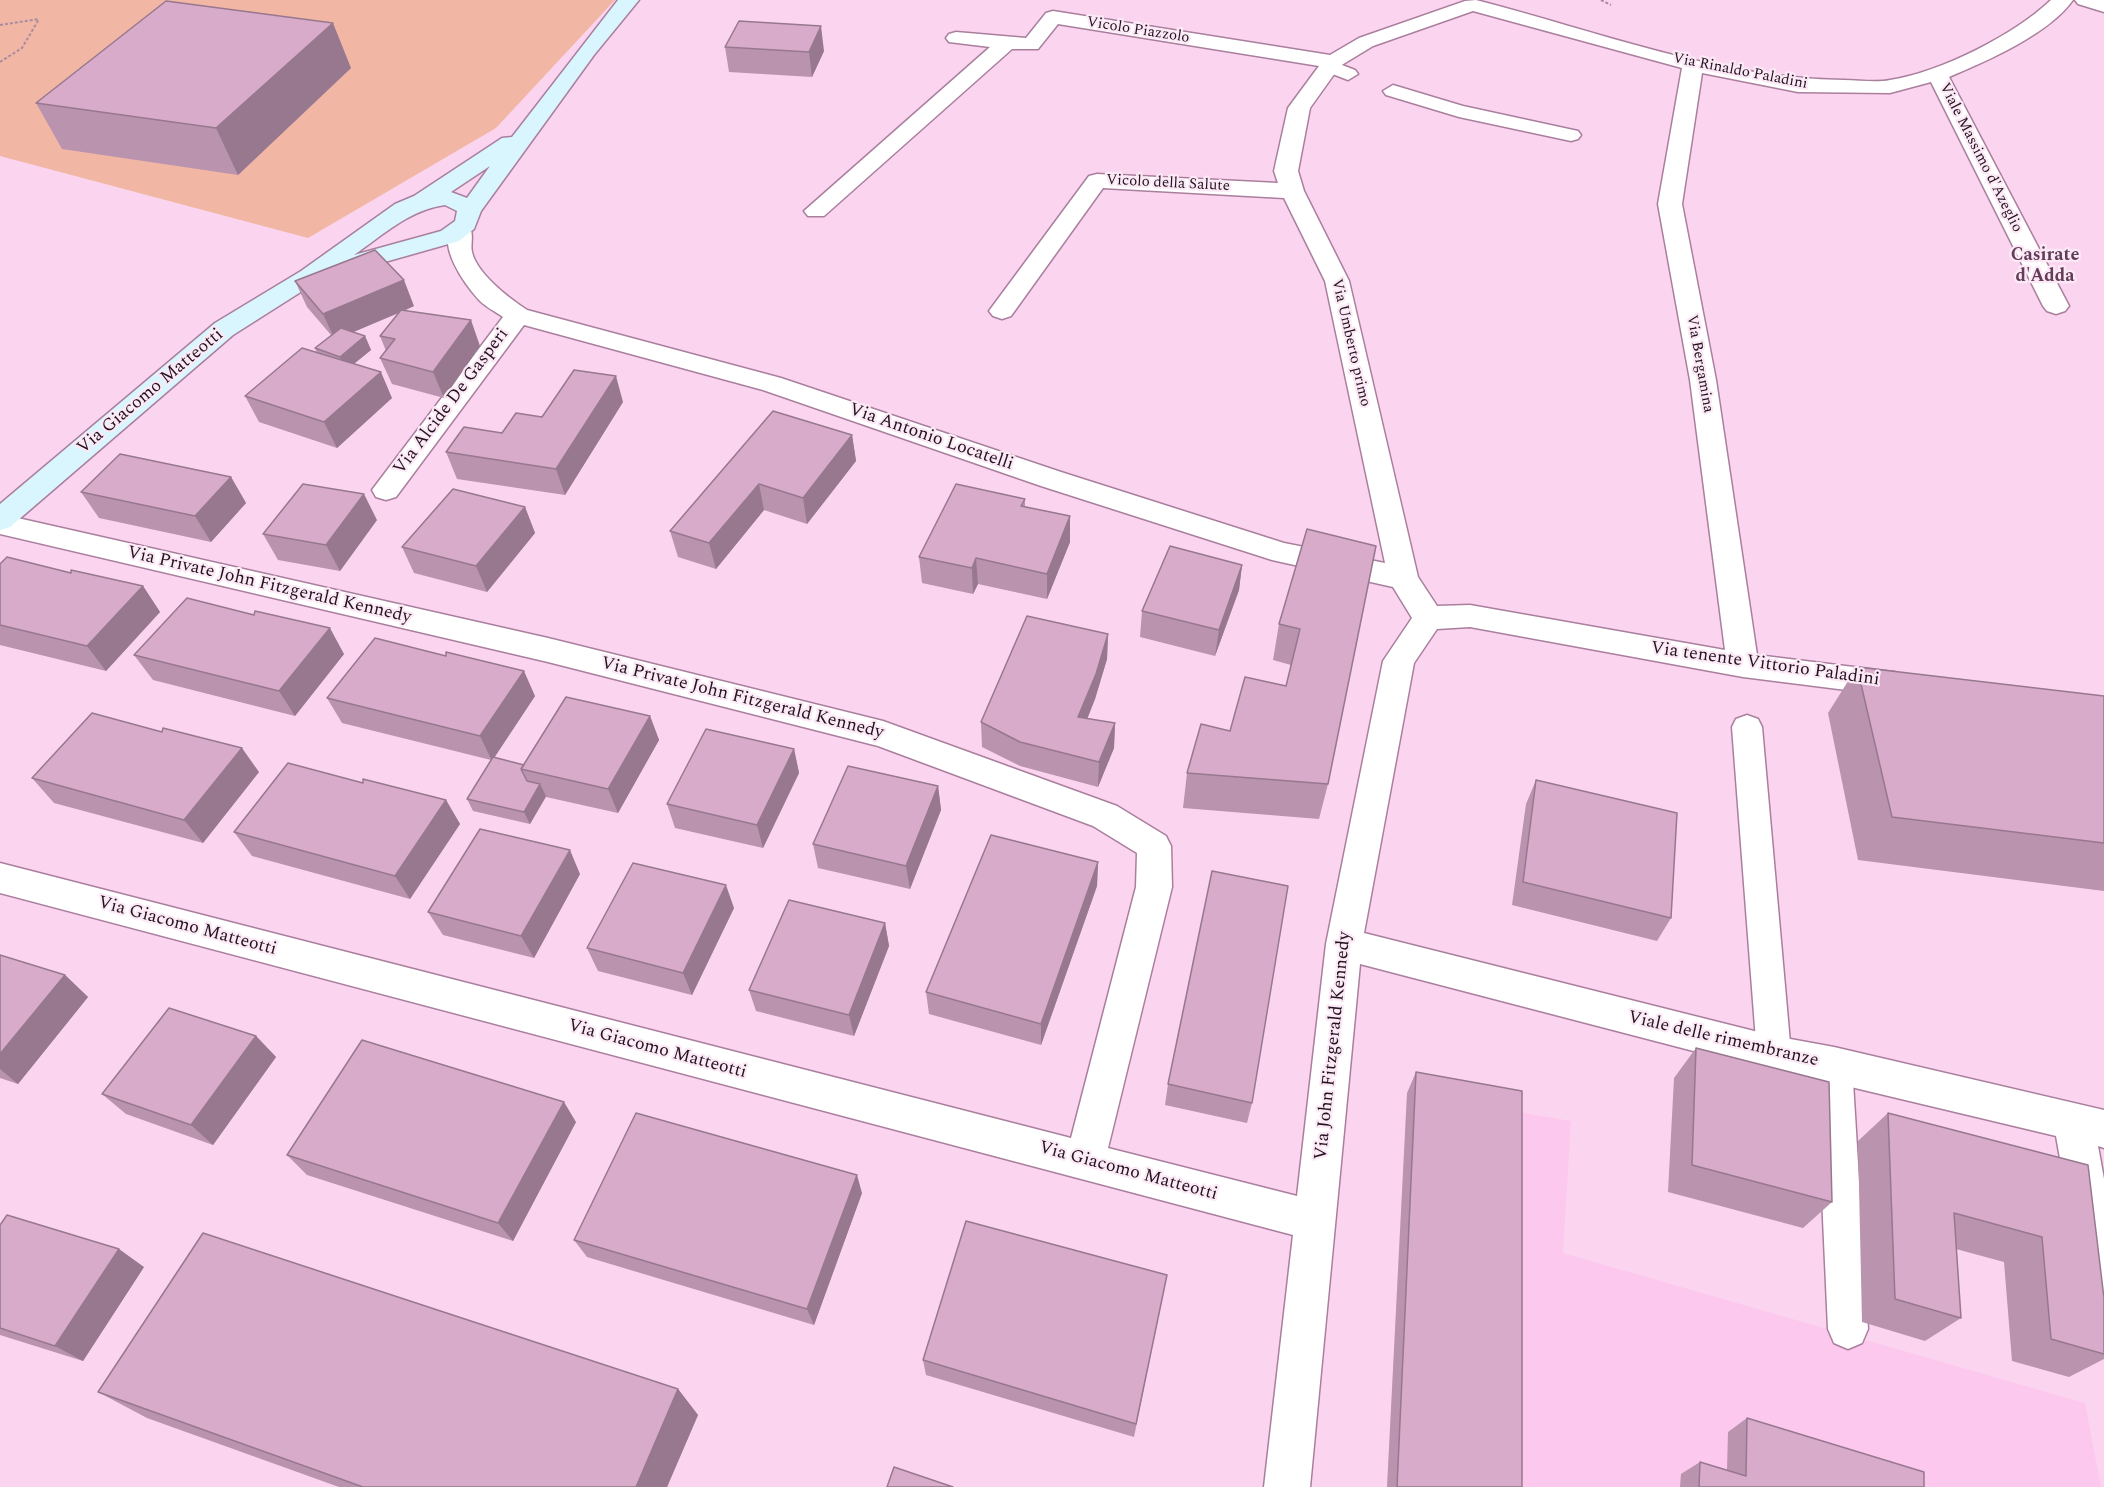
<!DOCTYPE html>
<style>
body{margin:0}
canvas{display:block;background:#fbd5ef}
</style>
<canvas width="2104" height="1487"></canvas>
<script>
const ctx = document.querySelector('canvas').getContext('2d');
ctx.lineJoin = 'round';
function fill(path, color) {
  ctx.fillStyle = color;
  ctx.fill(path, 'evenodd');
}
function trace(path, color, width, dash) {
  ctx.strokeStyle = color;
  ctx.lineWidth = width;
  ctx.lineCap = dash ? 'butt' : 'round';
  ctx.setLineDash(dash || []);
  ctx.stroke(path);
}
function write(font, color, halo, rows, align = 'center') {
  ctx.font = font + ' Spectral,serif';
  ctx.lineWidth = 4.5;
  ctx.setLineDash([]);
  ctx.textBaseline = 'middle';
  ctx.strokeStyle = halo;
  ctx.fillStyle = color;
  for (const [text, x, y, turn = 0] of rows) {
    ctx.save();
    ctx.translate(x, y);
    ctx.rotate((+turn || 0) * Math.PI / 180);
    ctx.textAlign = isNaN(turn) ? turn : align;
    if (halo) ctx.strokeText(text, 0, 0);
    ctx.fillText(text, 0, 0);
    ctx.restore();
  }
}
fill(new Path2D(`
 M1407,1093L1571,1121L1563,1253L2085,1403L2101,1487H1387Z`), '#fdc8ee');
fill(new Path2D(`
 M0,0H615L496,128L308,238L0,156Z`), '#f2b6a4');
const lane = new Path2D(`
 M1329,60L1355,70L1358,74L1348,80L1322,70L1319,66Z
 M1393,85L1463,106L1578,131L1581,135L1578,139L1571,141L1459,117L1386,95L1383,91Z
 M1747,715L1758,719L1762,727L1791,1054L1786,1065L1774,1070L1762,1065L1757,1054L1732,727L1736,719Z
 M1834,1049L1846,1054L1852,1065L1868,1329L1862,1343L1848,1349L1834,1343L1828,1329L1816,1065L1822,1054Z`);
const street = new Path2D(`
 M1476,0C1597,31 1719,79 1844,80C1859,80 1876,83 1890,80C1941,72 2014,35 2051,0H2073C2049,34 1987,61 1949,77L2069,306L2065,311L2056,314L2047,311L2043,306L1931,82L1890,93L1798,92L1702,73L1682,204L1716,380L1757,655L1894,672L1905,675L1910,684L1905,693L1894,696L1743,677L1470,627L1437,629L1414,663L1364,933L1774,1036L1834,1047L2104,1110V1148L2098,1146L2104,1179V1309L2089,1303L2083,1288L2056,1136L1834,1083L1774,1072L1360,964L1310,1487H1264L1293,1235L0,893V863L1071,1138L1136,887L1137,853L1093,826L878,746L548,662L0,534V514L548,638L883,721L1117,806L1166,836L1171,846L1172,887L1108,1148L1297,1196L1326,944L1383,661L1412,618L1393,587L1272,560L1041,486L763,390L524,325L396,497L386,500L376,497L372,490L503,317C496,312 486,307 480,301C465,285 437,246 452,225L460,223L468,225C475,234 470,243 472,252C477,274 509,298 527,310L781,378L1061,472L1284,543L1385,563L1325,281L1284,198L1103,188L1011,316L1002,319L993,316L989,311L1089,176L1097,174L1278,183L1274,171L1288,108L1319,66L1058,24L1038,49H1012L824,216H808L804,211L990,47L949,42L946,38L949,34L956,32L1026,38L1046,13L1053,11L1330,55L1359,38L1465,1ZM1473,11L1682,68L1658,204L1690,380L1725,650L1470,605L1437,606L1418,577L1349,281L1304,191L1298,171L1310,108L1340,66L1373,46Z
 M2075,0H2104V12L2078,4Z`);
const secondary = new Path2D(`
 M618,0H639L594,55L481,211L474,229L459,241L346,273L329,274L233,335L10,527L0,530V504L215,323L301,271L395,204L414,196L502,138L512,137ZM490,166L467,198L451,192ZM445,205L457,211L455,221L441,231L354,255C383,235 409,210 445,205Z`);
trace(lane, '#aa7f9e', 3);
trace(street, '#aa7f9e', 3);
trace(secondary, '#aa7f9e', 3);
trace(new Path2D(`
 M1601,0L1611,5
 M0,25L39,19
 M0,62L22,48L39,19`), '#a98ca0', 2, [3, 2]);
fill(lane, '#fff');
fill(street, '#fff');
fill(secondary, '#d9f6fe');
fill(new Path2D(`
 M725,47L824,51L812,77L729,72Z
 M351,68L238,175L62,149L36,103Z
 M295,281L414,306L404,311L480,346L444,398L392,384L380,358L386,351L380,336L399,313L353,332L365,336L371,350L354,364L392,398L337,448L259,422L245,396L317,353L315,348L331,335L307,307Z
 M623,402L565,495L457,479L446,452L502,433L542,417Z
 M852,435L856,461L807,524L764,510L716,569L678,557L670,531Z
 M231,477L246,503L211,542L99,518L81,492Z
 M1025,499V507L1070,516V542L1047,599L978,584L973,594L922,583L919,557Z
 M525,507L535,533L487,592L414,573L402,547Z
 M377,520L340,571L278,560L263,534Z
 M1307,529L1328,784L1319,819L1183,808L1187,773L1230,731L1286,686L1291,665L1273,660L1279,624Z
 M0,564L71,573L143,586L160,612L106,671L0,645Z
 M1242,565L1239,590L1215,656L1140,637L1142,611Z
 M254,615L344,654L295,716L153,680L134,655Z
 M1108,634L1107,659L1095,699L1087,719L1115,723L1114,748L1098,787L1020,766L982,747L981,722Z
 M1857,667L2104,696V891L1858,860L1828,713Z
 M535,696L494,758L524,765L650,716L659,740L618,813L546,797L530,824L473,811L467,799L491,760L342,723L327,698Z
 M794,749L799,773L763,848L675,828L667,804Z
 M259,772L203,843L54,803L32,778Z
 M1536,780L1671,918L1657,941L1512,905L1526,804Z
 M363,783L446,800L460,824L410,899L252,856L234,832Z
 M938,786L941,810L910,889L818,868L813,844Z
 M1098,862L1097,886L1041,1045L929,1014L926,992Z
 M580,874L534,958L443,935L428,912Z
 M734,908L692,995L598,971L587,948Z
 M885,923L889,946L854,1036L756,1011L749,990Z
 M0,955L65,975L88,997L18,1084L0,1078Z
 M256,1036L276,1057L213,1145L126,1114L102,1094Z
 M1696,1048L1832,1202L1803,1228L1668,1192L1674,1078Z
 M1416,1072L1522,1487H1387L1407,1093Z
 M1168,1084L1252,1103L1247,1123L1165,1105Z
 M1888,1113L2088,1165L2104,1298V1359L2069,1377L2012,1361L2004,1262L1956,1249L1961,1318L1925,1341L1862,1322L1858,1141Z
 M576,1122L513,1241L307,1175L287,1155Z
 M862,1193L814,1325L587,1257L574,1240Z
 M0,1225L144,1267L83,1361L0,1335Z
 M1167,1275L1134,1437L926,1375L923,1360Z
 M678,1389L698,1415L667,1487H339L147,1418L98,1392Z
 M1747,1418L1924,1487H1680L1681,1474L1700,1462L1727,1470L1728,1432Z`), '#ba93af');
fill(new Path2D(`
 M333,23L351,68L238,175L216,128Z
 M821,26L824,51L812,77L809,52Z
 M404,280L414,306L335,340L323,314Z
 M471,320L480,346L444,398L433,372Z
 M365,336L371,350L346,370L340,357Z
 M381,372L392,398L337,448L324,422Z
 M616,376L623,402L565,495L556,469Z
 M852,435L856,461L807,524L803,498Z
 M231,477L246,503L211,542L195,516Z
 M759,484L764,510L716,569L709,543Z
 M364,494L377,520L340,571L326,545Z
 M525,507L535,533L487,592L476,566Z
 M1070,516V542L1047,599V574Z
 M976,558L978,584L973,594L972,568Z
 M1242,565L1239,590L1215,656L1219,630Z
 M143,586L160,612L106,671L87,646Z
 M330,628L344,654L295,716L279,691Z
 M1108,634L1107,659L1095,699L1078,742V717Z
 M524,671L535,696L492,761L480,736Z
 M650,716L659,740L618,813L608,789Z
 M1115,723L1114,748L1098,787L1099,762Z
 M242,748L259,772L203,843L184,820Z
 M794,749L799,773L763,848L757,825Z
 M540,784L546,796L530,824L524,812Z
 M938,786L941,810L910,889L906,866Z
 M446,800L460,824L410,899L395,876Z
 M570,850L580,874L534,958L521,936Z
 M1098,862L1097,886L1041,1045V1024Z
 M726,885L734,908L692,995L683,973Z
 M885,923L889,946L854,1036L849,1015Z
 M65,975L88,997L18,1084L0,1069V1054Z
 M256,1036L276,1057L213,1145L191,1125Z
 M564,1102L576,1122L513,1241L498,1223Z
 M857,1175L862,1193L814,1325L807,1309Z
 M119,1249L144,1267L83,1361L55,1346Z
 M678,1389L698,1415L667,1487H636Z`), '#97788e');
const building = new Path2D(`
 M166,1L333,23L216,128L36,103Z
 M739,21L821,26L809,52L725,47Z
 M375,250L404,280L323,314L295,281Z
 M401,310L471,320L433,372L380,358L395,339L380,336Z
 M341,328L365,336L340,357L315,348Z
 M302,348L381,372L324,422L245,396Z
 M574,370L616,376L556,469L446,452L464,427L502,433L516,413L542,417Z
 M773,411L852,435L803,498L759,484L709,543L670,531Z
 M120,454L231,477L195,516L81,492Z
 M303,484L364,494L326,545L263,534Z
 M956,484L1025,499L1021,506L1070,516L1047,574L976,558L972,568L919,557Z
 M453,489L525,507L476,566L402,547Z
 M1307,529L1376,546L1328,784L1187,773L1201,724L1230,731L1245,677L1286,686L1300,629L1279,624Z
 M1170,546L1242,565L1219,630L1142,611Z
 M7,557L71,573V570L143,586L87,646L0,625V564Z
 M187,598L254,615L255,611L330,628L279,691L134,655Z
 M1027,616L1108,634L1096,674L1078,717L1115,723L1099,762L1020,742L981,722Z
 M375,638L446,656V652L524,671L480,736L327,698Z
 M1857,667L2104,696V843L1892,817Z
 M566,697L650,716L608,789L521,769Z
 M92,713L162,732L163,728L242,748L184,820L32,778Z
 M706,729L794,749L757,825L667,804Z
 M493,757L524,765L521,769L527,781L540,784L524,812L467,799Z
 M288,763L363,783V779L446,800L395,876L234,832Z
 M848,766L938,786L906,866L813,844Z
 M1536,780L1677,813L1671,918L1523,882Z
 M480,829L570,850L521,936L428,912Z
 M991,835L1098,862L1041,1024L926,992Z
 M633,863L726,885L683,973L587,948Z
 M1212,871L1288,886L1252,1103L1168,1084Z
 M789,900L885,923L849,1015L749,990Z
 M0,955L65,975L0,1054Z
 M169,1008L256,1036L191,1125L102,1094Z
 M362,1040L564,1102L498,1223L287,1155Z
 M1696,1048L1829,1082L1832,1202L1692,1165Z
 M1416,1072L1522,1091V1487H1397Z
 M636,1113L857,1175L807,1309L574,1240Z
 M1888,1113L2088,1165L2104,1298V1354L2051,1339L2042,1237L1954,1213L1961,1318L1895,1299Z
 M7,1215L119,1249L55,1346L0,1328V1225Z
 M966,1221L1167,1275L1136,1424L923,1360Z
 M203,1233L678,1389L636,1487H363L98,1392Z
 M1747,1418L1924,1472V1487H1699L1700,1462L1746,1476Z
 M894,1467L953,1487H887Z`);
fill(building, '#d8abcb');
trace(building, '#97788e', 1.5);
write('15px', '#22121e', '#fce9f6', [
 ["Vicolo Piazzolo",1138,31,9],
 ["Via Rinaldo Paladini",1740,72,11],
 ["Viale Massimo d'Azeglio",1980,158,63],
 ["Vicolo della Salute",1168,184,3],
 ["Via Umberto primo",1350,343,77],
 ["Via Bergamina",1699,364,80]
]);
write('bold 18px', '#623c58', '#fce9f6', [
 ["Casirate",2045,256],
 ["d'Adda",2045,277]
]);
write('18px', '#22121e', '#fce9f6', [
 ["Via Giacomo Matteotti",151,392,-40],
 ["Via Alcide De Gasperi",452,402,-53],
 ["Via Antonio Locatelli",931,438,19],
 ["Via Private John Fitzgerald Kennedy",269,586,13],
 ["Via tenente Vittorio Paladini",1765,665,8],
 ["Via Private John Fitzgerald Kennedy",742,699,14],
 ["Via Giacomo Matteotti",187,927,15],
 ["Viale delle rimembranze",1723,1040,13],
 ["Via John Fitzgerald Kennedy",1334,1046,-84],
 ["Via Giacomo Matteotti",657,1050,15],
 ["Via Giacomo Matteotti",1128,1172,15]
]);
</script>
